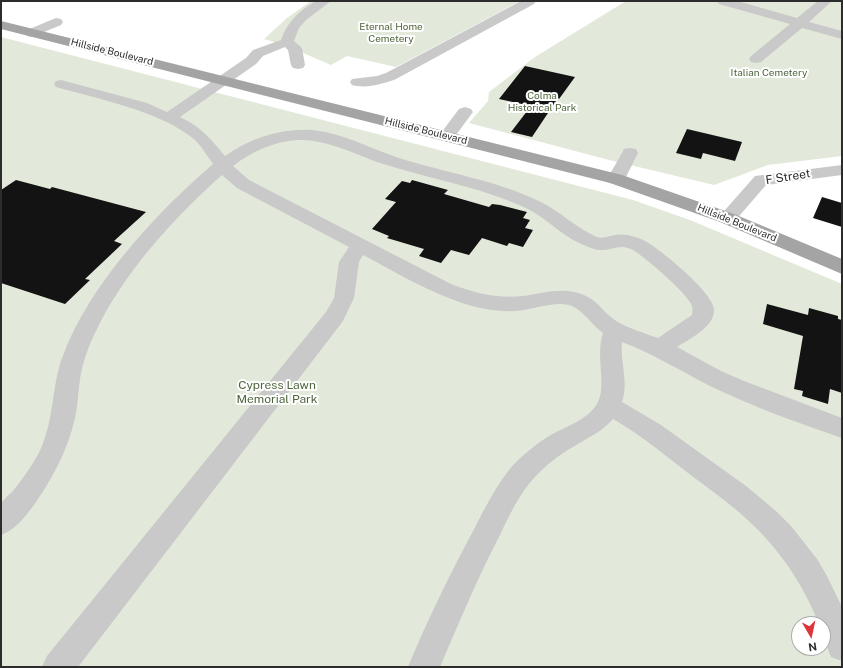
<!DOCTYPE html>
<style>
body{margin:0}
#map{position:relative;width:843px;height:668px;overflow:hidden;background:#fff;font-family:"Public Sans",sans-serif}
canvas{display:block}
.frame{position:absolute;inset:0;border:2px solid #2c2c2c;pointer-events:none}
.north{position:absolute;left:791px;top:616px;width:40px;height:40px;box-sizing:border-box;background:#fff;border:1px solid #ababab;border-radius:50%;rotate:171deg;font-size:11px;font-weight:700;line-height:16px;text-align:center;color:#2c2c2c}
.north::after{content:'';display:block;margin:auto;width:14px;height:18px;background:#dc363c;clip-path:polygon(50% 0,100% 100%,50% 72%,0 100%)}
</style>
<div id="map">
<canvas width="843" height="668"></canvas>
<div class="frame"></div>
<div class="north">N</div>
</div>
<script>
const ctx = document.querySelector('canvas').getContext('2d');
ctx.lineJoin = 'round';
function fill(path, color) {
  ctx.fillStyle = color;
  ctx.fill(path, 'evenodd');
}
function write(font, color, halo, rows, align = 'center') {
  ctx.font = font + ' "Public Sans",sans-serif';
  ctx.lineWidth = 4;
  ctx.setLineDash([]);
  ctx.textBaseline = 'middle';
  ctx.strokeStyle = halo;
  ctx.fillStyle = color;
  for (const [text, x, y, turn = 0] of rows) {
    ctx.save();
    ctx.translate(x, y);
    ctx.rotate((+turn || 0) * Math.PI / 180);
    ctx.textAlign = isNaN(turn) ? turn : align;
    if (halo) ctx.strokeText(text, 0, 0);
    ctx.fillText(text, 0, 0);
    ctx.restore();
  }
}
fill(new Path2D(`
 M311,1H520L396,67L347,56L331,65L287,46L264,39L287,18Z
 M626,1H842V156L768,165L714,185L609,160L469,123L488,101L489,92L535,57Z
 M1,37L633,200L690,220L842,284V667H1ZM799,624H823V648H799Z`), '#e2e9da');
fill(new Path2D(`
 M525,66L575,77L559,99L558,98L532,137L511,132L531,106L499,99Z
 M687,129L742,142L735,161L703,153L701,159L676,153Z
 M16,180L50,189L52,187L146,212L114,241L122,244L85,279L90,280L65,304L1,283V190Z
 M412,180L448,190L444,194L489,207L492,204L500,205L527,212L523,218L530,220L525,228L533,230L523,247L509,243L507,246L482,238L469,255L451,250L441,263L419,256L424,249L387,238L389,236L372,229L396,202L385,199L402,181L410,183Z
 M822,197L842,203V227L813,218Z
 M767,304L808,315L809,308L838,316V319L842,320V393L830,389L828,404L802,396L803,391L794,389L803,336L763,324Z`), '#131313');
fill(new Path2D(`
 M316,1H331L306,20L299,28L294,41L302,48L305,65L303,68L298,69L293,68L291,65L288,50L285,47L263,56L256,64L180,117C201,127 210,138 225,156C250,138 281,128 313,130C343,133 371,149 399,158C446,173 496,180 541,202C561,212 576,228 597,237C603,239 609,236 615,235C625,233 638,237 647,242C662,251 714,293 714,310C714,328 689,339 677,347L721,371L744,381L842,418V438C798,423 754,407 712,387C682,372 654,354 622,342C620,362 629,383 622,402L661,425L746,486L776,511L791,526L817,559L827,576L842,607V661L831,657L823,636V624H819C802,581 776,544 740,513C725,500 708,488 692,476C666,456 641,435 613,419C602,432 587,438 573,447C559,455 546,465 535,477C519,494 509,516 499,537C477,579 459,623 440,667H408C427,621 449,576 472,533C484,510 496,485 513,465C524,454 536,444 549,436C564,427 589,420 598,402C607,384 595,356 603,333C592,325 585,313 574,307C560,299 532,310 516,311C504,312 492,310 480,308C438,298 401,275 363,255L359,262L354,298L343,321L78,667H42L47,656L326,312L334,298L339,262L349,247L237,188L222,175C176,216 131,265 102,319C92,338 83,358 80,379C78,392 78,405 75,418C68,450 52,479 34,505C25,517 15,530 1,535C1,528 0,512 1,505C2,500 9,495 13,491C24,477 35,462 42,446C54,417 52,386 62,358C88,286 156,213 213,164C208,157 202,147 195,140C161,111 98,99 56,87L54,84L56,81L61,80L147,103L167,112L246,58L253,50L281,40C287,22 300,10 316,1ZM297,140C331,139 358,157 390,166C435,180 484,188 528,209C549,220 564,238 586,246C591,248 596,250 601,250C613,250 621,243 633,250C646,258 687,293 692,306C693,309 692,312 692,315L658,338C644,333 630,329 618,322C600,311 598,297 574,292C557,288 539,294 523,296C498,299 474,293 451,284L249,180L233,166C252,151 273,142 297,140Z
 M521,1H536L534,4L396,79C383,84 366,89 352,85L350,82L352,79L377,76L386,73Z
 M717,1H737L797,18L818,1H832L809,22L842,31V39L802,28L761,62L756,63L751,62L749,59L751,56L790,24L719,4Z
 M56,18L61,19L63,22L61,25L32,37L27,36L25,33L27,30Z
 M465,107L471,109L473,112L453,139L447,141L441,139L439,136L441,133L459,109Z
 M630,148L636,149L638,153L625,179L622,183L616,184L610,183L607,179L622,153L624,149Z
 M842,165V175L766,185L734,222L727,224L720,222L718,218L755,176Z`), '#c9c9c9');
fill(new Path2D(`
 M1,21L622,175L734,214L842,259V274L720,222L610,183L1,29Z`), '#a4a4a4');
write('10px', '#4e653c', '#fff', [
 ["Eternal Home",391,27],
 ["Cemetery",391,39],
 ["Italian Cemetery",769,73],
 ["Colma",542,96],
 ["Historical Park",542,108]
]);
write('10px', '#2c2c2c', '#fff', [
 ["Hillside Boulevard",112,52,14],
 ["Hillside Boulevard",426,131,14],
 ["Hillside Boulevard",737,223,22]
]);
write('12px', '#2c2c2c', '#fff', [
 ["F Street",788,177,-9]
]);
write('12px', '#4e653c', '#fff', [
 ["Cypress Lawn",277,385],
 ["Memorial Park",277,399]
]);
</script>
